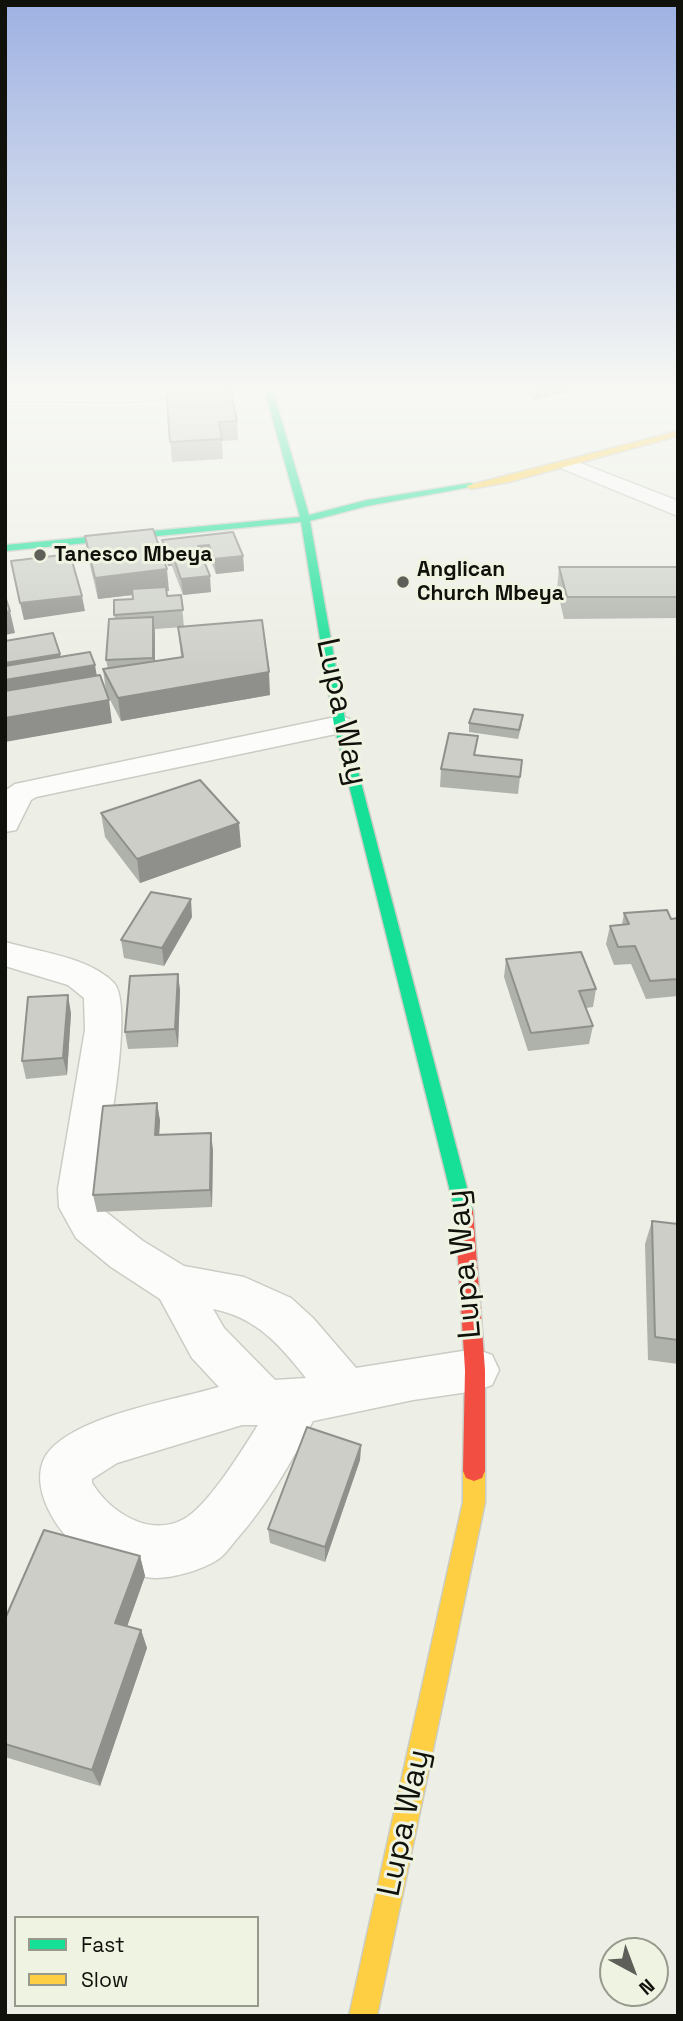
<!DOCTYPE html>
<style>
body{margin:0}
#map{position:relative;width:683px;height:2021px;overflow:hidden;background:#edefe6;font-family:"Space Grotesk",sans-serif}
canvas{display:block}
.frame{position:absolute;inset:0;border:7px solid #10110b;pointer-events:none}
.legend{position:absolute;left:14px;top:1916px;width:245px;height:91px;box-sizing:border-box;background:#eff3e2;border:2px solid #96998c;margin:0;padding:9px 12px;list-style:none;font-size:21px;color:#10110b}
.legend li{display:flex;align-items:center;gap:14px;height:35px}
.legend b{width:35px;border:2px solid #96998c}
.north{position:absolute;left:599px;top:1937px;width:70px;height:70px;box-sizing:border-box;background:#eff3e2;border:2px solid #96998c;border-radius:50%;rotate:139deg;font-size:19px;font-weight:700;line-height:28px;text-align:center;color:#10110b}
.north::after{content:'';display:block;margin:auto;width:24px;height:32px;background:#5d5f58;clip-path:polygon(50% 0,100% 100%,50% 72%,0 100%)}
</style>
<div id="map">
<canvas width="683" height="2021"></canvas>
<div class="frame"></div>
<ul class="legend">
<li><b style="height:9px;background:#16e098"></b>Fast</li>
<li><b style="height:9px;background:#ffcf43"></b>Slow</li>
</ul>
<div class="north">N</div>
</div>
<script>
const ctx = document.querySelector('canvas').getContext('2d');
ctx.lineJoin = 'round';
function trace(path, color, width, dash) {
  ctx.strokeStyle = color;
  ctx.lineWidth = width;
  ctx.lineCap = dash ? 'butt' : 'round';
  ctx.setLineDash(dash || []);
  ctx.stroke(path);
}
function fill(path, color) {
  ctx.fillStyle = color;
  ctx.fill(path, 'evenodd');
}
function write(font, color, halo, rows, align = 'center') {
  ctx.font = font + ' "Space Grotesk",sans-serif';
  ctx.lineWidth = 6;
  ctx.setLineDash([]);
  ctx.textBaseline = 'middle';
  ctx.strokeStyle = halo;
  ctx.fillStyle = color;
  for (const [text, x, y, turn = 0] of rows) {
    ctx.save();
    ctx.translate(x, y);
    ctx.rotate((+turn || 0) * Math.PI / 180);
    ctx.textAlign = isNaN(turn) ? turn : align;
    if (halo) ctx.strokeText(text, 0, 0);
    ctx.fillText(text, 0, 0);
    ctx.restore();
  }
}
const street = new Path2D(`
 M159,388H247L238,394L126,402L5,401V389Z
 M570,459L678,501V516L563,469L560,465L563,461Z
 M340,716L350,719L354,725L350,731L36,797L31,800L16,830L5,832V791L15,784Z
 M5,942C39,952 89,957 114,983C135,1006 105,1154 100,1189L101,1204L106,1212L143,1241L184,1266L244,1277L291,1298L313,1318L356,1368L475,1349L492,1355L499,1370L492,1385L475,1391L413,1400L313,1421C290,1464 268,1504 235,1541C230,1547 224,1556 217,1560C200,1571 165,1581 146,1577C124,1572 101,1562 82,1550C55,1532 23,1478 51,1449C85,1414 171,1401 219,1387L192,1358L160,1299L111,1267L76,1238L59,1207L58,1189L85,1030L84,998L68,985L5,966ZM213,1309C256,1317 280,1345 306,1378L275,1380L224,1328ZM242,1425H258C243,1449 208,1506 184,1519C149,1538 110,1512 92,1483V1479L117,1463Z`);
const fast = new Path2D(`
 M264,388H272L309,515L367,500L471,483L476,486L367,506L310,521L346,725L473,1211L470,1216L464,1218L458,1216L455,1211L334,725L301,522L5,551V545L300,517Z`);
const slow = new Path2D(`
 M678,431V436L509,482L471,489L466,486Z
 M474,1461L482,1464L485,1471V1502L377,2016H349L463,1502V1471L466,1464Z`);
const jam = new Path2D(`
 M464,1204L470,1206L473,1211L485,1370V1471L482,1478L474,1481L466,1478L463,1471L465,1370L455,1211L458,1206Z`);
trace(street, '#cbcdc5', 3);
trace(fast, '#cbcdc5', 3);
trace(slow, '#cbcdc5', 3);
trace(jam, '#cbcdc5', 3);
fill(street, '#fcfdfb');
fill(fast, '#16e098');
fill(slow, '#ffcf43');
fill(jam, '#f24e42');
fill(new Path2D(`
 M166,388L225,392L237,421L238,440L222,441L223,459L172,462Z
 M518,388H584L535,400L517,391Z
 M233,532L243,556L244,571L216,574L210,560L204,561L211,592L183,595L172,566H168L164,555L162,540Z
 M85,536L169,591H167V596L181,595L184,627L155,629V661L181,657L178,627L270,695L121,721L106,692L103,669H108L106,660L115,619L114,615L133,599V595L98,599L88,557Z
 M559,567H678V618L564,619L557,589Z
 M469,723L522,724L518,739L469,732Z
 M476,755L522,760L518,794L440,787L441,769Z
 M101,813L241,847L140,883L105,837Z
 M624,913L671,919L678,918V996L646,999L631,964L614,965L606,944L610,926L622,925Z
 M192,917L164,966L124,958L121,940Z
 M506,959L596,989L593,1007L586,1008L593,1026L589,1044L528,1051L504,977Z
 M178,974L180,991L178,1047L128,1049L125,1032Z
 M71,1013L67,1075L26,1079L22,1061Z
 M157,1103L160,1121L159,1135L213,1150L212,1207L97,1212L93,1195Z
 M652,1221L678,1224V1364L648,1360L645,1244Z
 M361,1445L360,1460L325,1562L270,1543L268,1529Z
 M140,1556L145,1576L127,1626L141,1630L147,1648L100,1786L5,1757V1619Z`), '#afb1ab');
fill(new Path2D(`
 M536,388H584L535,400Z
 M209,545L210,560L200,562L198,546Z
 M171,550L172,566H168L166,551Z
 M243,556L244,571L216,574L214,559Z
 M167,569L169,591H167L168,612L166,591L98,599L95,578Z
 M210,576L211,592L183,595L181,579Z
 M82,596L85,611L24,620L20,603Z
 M10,611L15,633L5,635V612Z
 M153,617L155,633V674L153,658Z
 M60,654L62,670L5,680V663Z
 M95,665L99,688L5,704V680Z
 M269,672L270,695L121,721L118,698Z
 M109,700L112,723L5,742V718Z
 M239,823L241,847L140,883L137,859Z
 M191,899L192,917L164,966L162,948Z
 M178,974L180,991L178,1047L175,1029Z
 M68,995L71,1013L67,1075L63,1058Z
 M157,1103L160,1121L158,1152L155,1135Z
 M211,1133L213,1150L212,1207L210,1190Z
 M361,1445L360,1460L325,1562V1547Z
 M140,1556L145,1576L122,1641L115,1623Z
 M141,1630L147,1648L100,1786L92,1770Z`), '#8f908b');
const building = new Path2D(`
 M166,388H224L225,392L231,391L237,421L219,422L222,439L170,442Z
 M153,529L167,569L95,578L85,536Z
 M233,532L243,556L214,559L209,545L198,546L210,576L181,579L171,550L166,551L162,540Z
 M70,554L82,596L20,603L11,561Z
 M559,567H678V597H567Z
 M166,587L167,596L181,595L183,610L114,615V600L133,599L132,589Z
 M5,596L10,611L5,612Z
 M153,617V658L106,660L109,619Z
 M262,620L269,672L118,698L103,669L183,657L178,627Z
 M53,633L60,654L5,663V641Z
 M90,652L95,665L5,680V666Z
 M100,675L109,700L5,718V691Z
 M474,709L523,715L519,730L469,723Z
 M449,733L478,736L474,755L522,760L520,777L441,769Z
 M200,780L239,823L137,859L101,813Z
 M151,892L191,899L162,948L121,940Z
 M667,910L671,919L678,918V979L650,981L635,946L618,947L610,926L629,924L624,913Z
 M581,952L596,989L579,991L593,1026L531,1033L506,959Z
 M178,974L175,1029L125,1032L130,976Z
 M68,995L63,1058L22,1061L28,997Z
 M157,1103L155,1135L211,1133L210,1190L93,1195L103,1106Z
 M652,1221L678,1224V1340L655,1337Z
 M307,1427L361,1445L325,1547L268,1529Z
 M44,1530L140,1556L115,1623L141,1630L92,1770L5,1744V1619Z`);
fill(building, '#cccec7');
trace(building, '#8f908b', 2);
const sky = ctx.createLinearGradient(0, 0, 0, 671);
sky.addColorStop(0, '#9eb1e2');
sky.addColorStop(0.58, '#f7f8f4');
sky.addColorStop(1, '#f7f8f400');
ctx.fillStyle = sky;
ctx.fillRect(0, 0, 683, 671);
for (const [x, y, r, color] of [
 [40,555,7,"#5d5f58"],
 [403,582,7,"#5d5f58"]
]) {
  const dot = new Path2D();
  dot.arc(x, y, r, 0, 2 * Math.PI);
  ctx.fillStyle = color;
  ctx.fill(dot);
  trace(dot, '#eff3e2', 2.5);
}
write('bold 21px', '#10110b', '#eff3e2', [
 ["Tanesco Mbeya",54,555],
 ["Anglican",417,570],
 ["Church Mbeya",417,594]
], 'left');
write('32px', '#10110b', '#eff3e2', [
 ["Lupa Way",341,712,78],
 ["Lupa Way",465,1264,-95],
 ["Lupa Way",405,1823,-78]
]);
</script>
